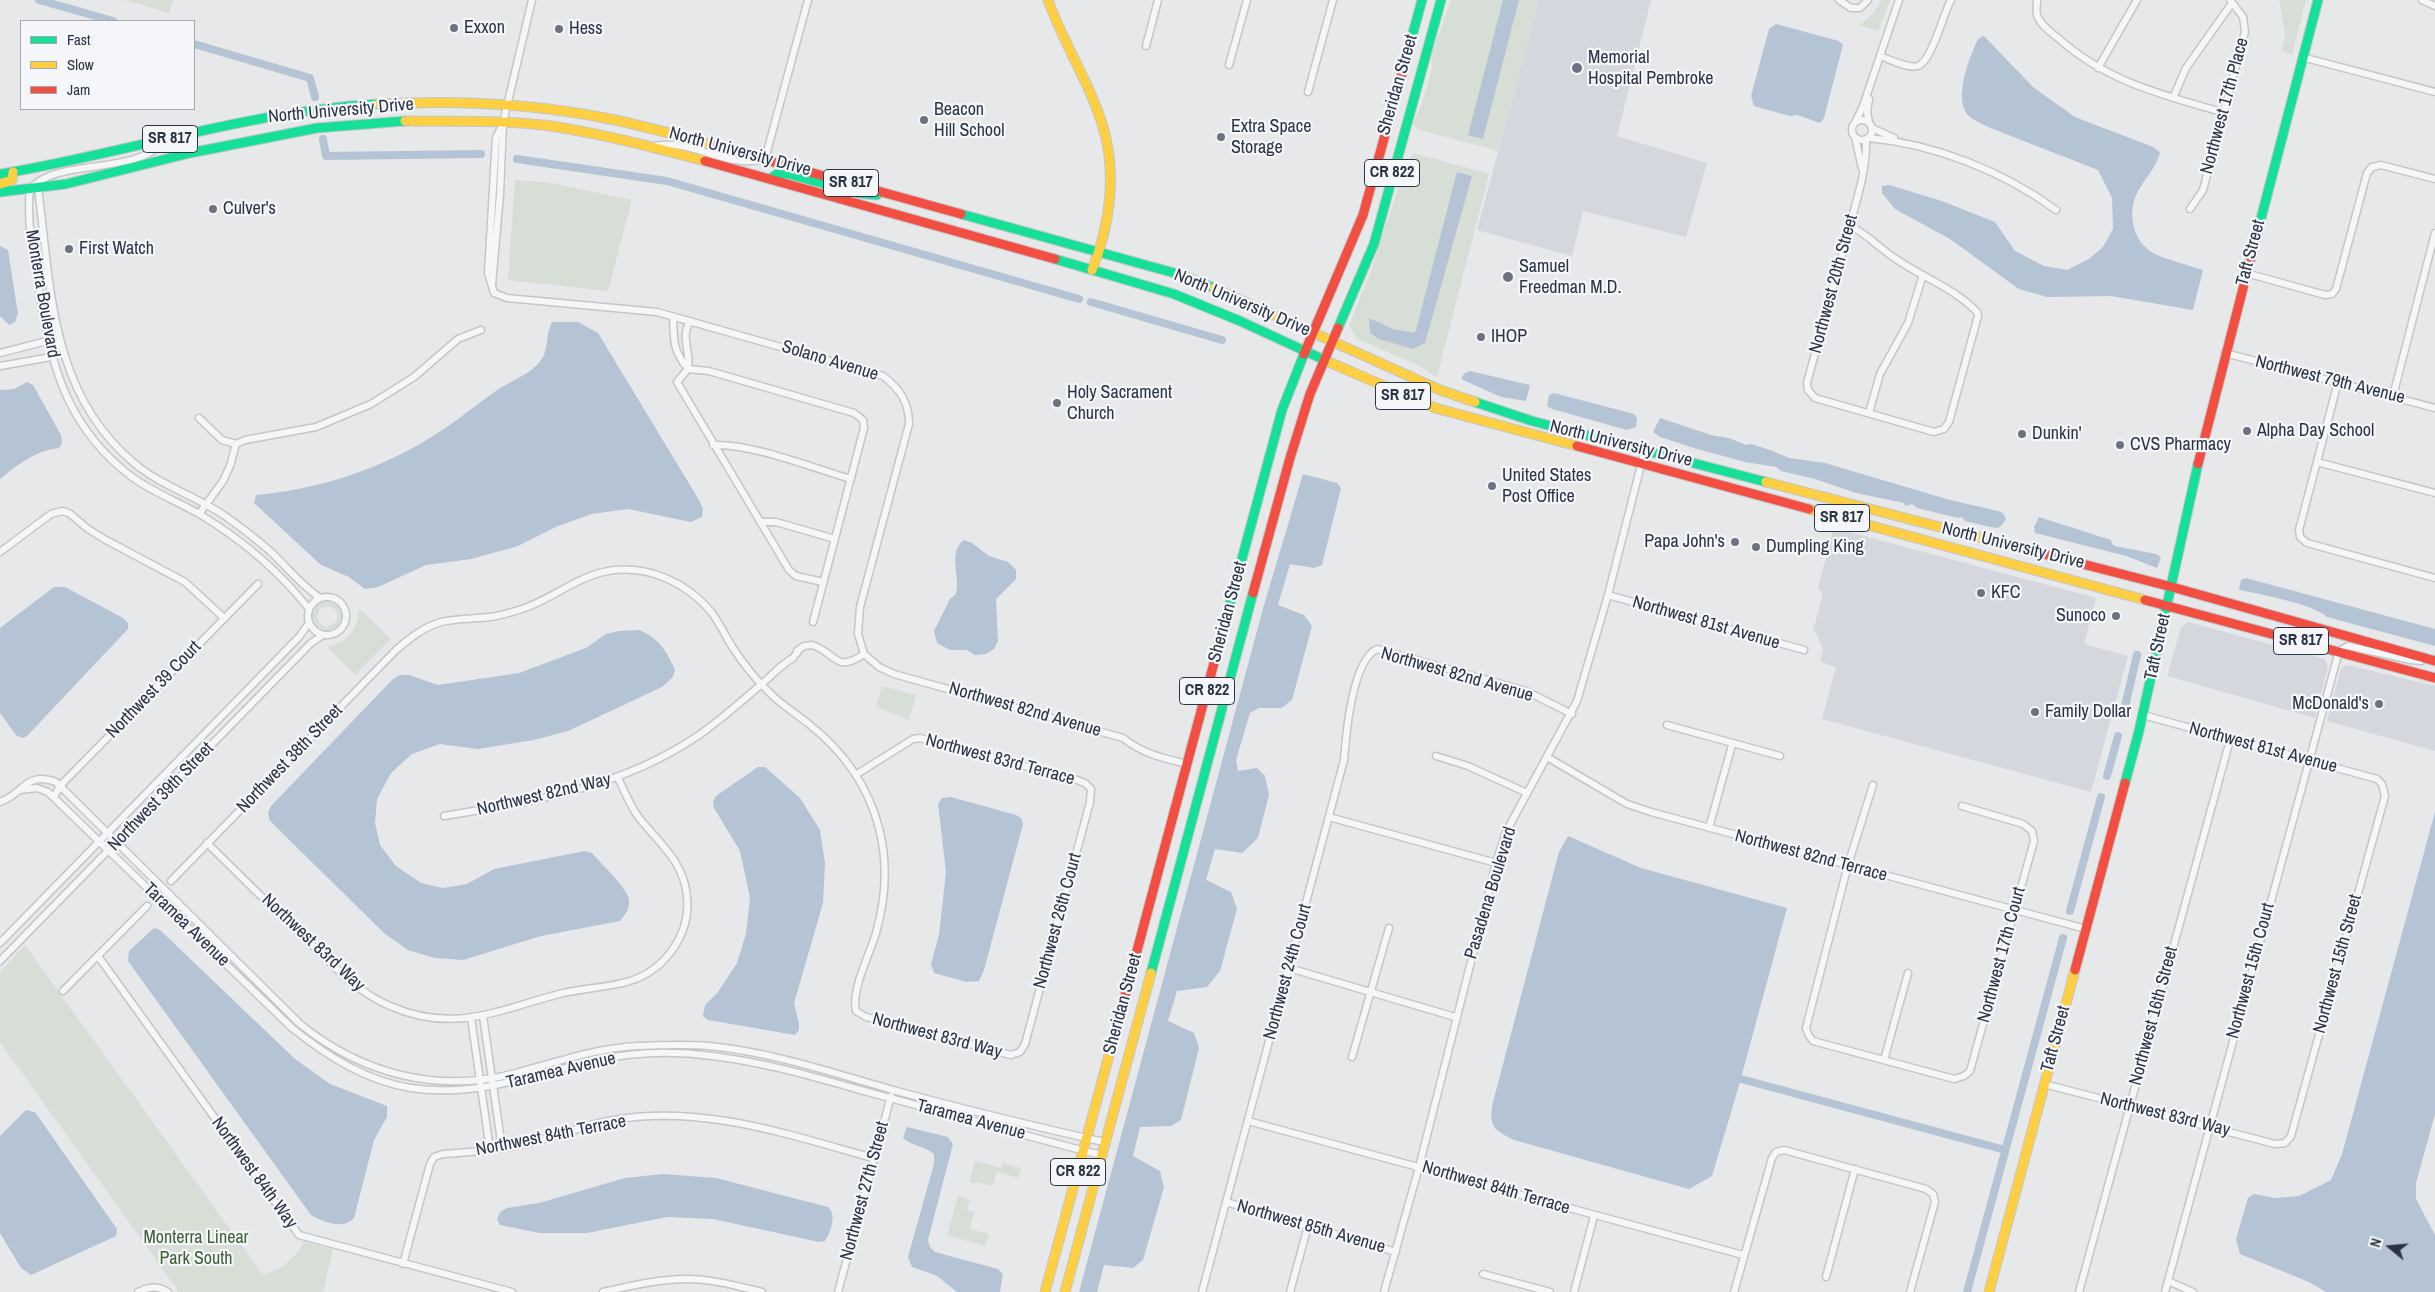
<!DOCTYPE html>
<style>
body{margin:0}
#map{position:relative;width:2435px;height:1292px;overflow:hidden;background:#e6e8ea;font-family:"Archivo Narrow",sans-serif}
canvas{display:block}
.legend{position:absolute;left:20px;top:20px;width:175px;height:90px;box-sizing:border-box;background:#f4f6f9;border:1px solid #a4a8b1;margin:0;padding:6px 9px;list-style:none;font-size:15px;color:#2b3445}
.legend li{display:flex;align-items:center;gap:10px;height:25px}
.legend b{width:25px;border:1px solid #a4a8b1}
.north{position:absolute;left:2365px;top:1222px;width:50px;height:50px;-webkit-text-stroke:4px #f4f6f9;paint-order:stroke;rotate:287deg;font-size:14px;font-weight:700;line-height:20px;text-align:center;color:#2b3445}
.north::after{content:'';display:block;margin:auto;width:18px;height:22px;background:#2b3445;clip-path:polygon(50% 0,100% 100%,50% 72%,0 100%)}
</style>
<div id="map">
<canvas width="2435" height="1292"></canvas>
<ul class="legend">
<li><b style="height:6px;background:#16e098"></b>Fast</li>
<li><b style="height:6px;background:#ffcf43"></b>Slow</li>
<li><b style="height:6px;background:#f24e42"></b>Jam</li>
</ul>
<div class="north">N</div>
</div>
<script>
const ctx = document.querySelector('canvas').getContext('2d');
ctx.lineJoin = 'round';
function fill(path, color) {
  ctx.fillStyle = color;
  ctx.fill(path, 'evenodd');
}
function trace(path, color, width, dash) {
  ctx.strokeStyle = color;
  ctx.lineWidth = width;
  ctx.lineCap = dash ? 'butt' : 'round';
  ctx.setLineDash(dash || []);
  ctx.stroke(path);
}
function write(font, color, halo, rows, align = 'center') {
  ctx.font = font + ' "Archivo Narrow",sans-serif';
  ctx.lineWidth = 4.5;
  ctx.setLineDash([]);
  ctx.textBaseline = 'middle';
  ctx.strokeStyle = halo;
  ctx.fillStyle = color;
  for (const [text, x, y, turn = 0] of rows) {
    ctx.save();
    ctx.translate(x, y);
    ctx.rotate((+turn || 0) * Math.PI / 180);
    ctx.textAlign = isNaN(turn) ? turn : align;
    if (halo) ctx.strokeText(text, 0, 0);
    ctx.fillText(text, 0, 0);
    ctx.restore();
  }
}
fill(new Path2D(`
 M1539,0H1651L1617,136L1707,163L1686,237L1583,211L1572,256L1477,230Z
 M1834,528L2096,598L2084,644L2128,656L2091,792L1822,719L1836,667L1820,662L1823,650L1817,635L1813,631L1823,594L1818,588Z
 M2188,622L2325,659L2328,667L2315,718L2167,676L2181,627Z
 M2347,665L2435,686V751L2327,721L2341,668Z`), '#d4d7dd');
fill(new Path2D(`
 M125,0H173L169,13Z
 M1451,0H1539L1498,151L1419,130L1413,124L1422,103L1432,68L1431,57Z
 M1881,0H1890L1878,31L1860,25L1874,13Z
 M2279,0H2306L2292,55L2282,51L2285,35Z
 M1414,153L1489,174L1437,377L1416,364L1357,339L1349,325L1370,274L1406,164Z
 M515,180L551,183L632,200L608,291L508,280Z
 M327,601L338,605L343,616L338,627L327,631L316,626L312,615L317,605ZM327,606L334,608L338,615L336,622L327,627L320,624L317,617L320,608Z
 M361,610L391,639L355,675L327,647C345,644 359,630 358,611Z
 M882,686L916,695L909,720L876,707Z
 M25,945L263,1275C280,1270 296,1258 304,1242L333,1249L323,1292H179L0,1042V972Z
 M975,1161L1001,1168L1002,1163L1021,1168L1018,1178L997,1172L993,1186L977,1182L976,1184L969,1182Z
 M958,1196L972,1200L969,1202L967,1210L974,1212L970,1229L989,1234L985,1246L947,1235Z`), '#d6ded6');
fill(new Path2D(`
 M1503,0H1519L1483,139L1468,135Z
 M1776,24L1839,41L1843,45L1824,118L1820,123L1797,115L1790,116L1754,106L1751,96L1769,29Z
 M1984,36L2033,87L2075,117L2153,147L2160,152C2157,167 2145,178 2138,191C2126,213 2133,243 2155,254C2170,261 2188,265 2203,270L2193,310L2111,296L2047,297L2019,289L1950,239L1895,209L1882,193V186L1889,185L1942,201L1995,222L2015,251L2044,266L2067,270L2089,259L2103,247L2113,229L2112,198L2098,170L1988,127C1982,124 1975,121 1970,117C1952,101 1969,58 1978,39Z
 M1457,172L1472,176L1425,343L1413,349L1379,339L1370,333L1369,318L1393,329L1414,333L1416,330Z
 M0,246L8,250L18,314L15,322L9,325L0,316Z
 M552,322H578L598,333L699,500L703,509L702,517L691,522L628,509L592,514L558,526L518,546L471,559L426,565L378,587L365,589L349,577L321,565L254,503L256,495C312,490 369,473 418,445C446,430 470,409 496,391C511,380 536,373 544,355C548,344 546,334 552,322Z
 M1470,371L1530,385L1526,401L1501,397L1463,380L1461,378L1465,373Z
 M27,382L33,385L61,435L62,443L59,448C34,451 19,464 0,479V390L14,389Z
 M1554,393L1634,414L1637,418L1636,427L1627,430L1552,409L1547,406L1549,395Z
 M1660,418L1711,435L1729,438L1746,445L1751,444L1770,450L1789,458L1825,463L1950,500L1998,511L2003,513L2006,519L2000,527L1995,528L1965,521L1962,517L1958,518L1917,508L1912,504L1905,506L1904,503L1856,493L1815,479L1781,471L1776,467L1745,462L1694,448L1660,437L1653,432Z
 M1303,474L1337,483L1341,488L1322,565L1314,568L1290,564L1278,605L1304,615L1312,626L1292,700L1282,708H1259L1250,713L1236,760L1238,771L1257,768L1265,776L1269,795L1258,838L1242,853L1215,849L1206,880L1231,892L1237,909L1220,971L1207,987L1177,991L1168,1021L1194,1033L1199,1048L1181,1120L1171,1126L1140,1127L1133,1156L1160,1171L1164,1187L1143,1260L1133,1268L1104,1265L1097,1292H1079L1264,605Z
 M2039,517L2111,540L2112,544L2115,546L2156,554L2161,557L2157,568L2126,556L2035,533L2034,527Z
 M964,540L972,543L989,556L1008,562L1016,570V579L996,599L998,641L994,649L986,654L975,655L967,650H950L937,643L934,631L950,599L956,594C961,578 947,552 964,540Z
 M2246,578L2435,629V646L2327,617C2313,604 2260,594 2239,590L2241,580Z
 M54,587H65L123,618L128,623V629L27,736L22,738L16,735L0,713V628Z
 M639,630C660,639 666,650 675,670L673,677L662,687L568,731L534,740L478,749L440,744L412,754L391,773L377,799L375,823L380,845L396,866L421,883L443,888L467,884L494,869L585,851L592,853C600,863 628,888 629,900C630,908 625,915 620,921L541,936L463,960L435,958L408,950L384,933L270,821L268,813L271,806L393,679L400,675H409L438,685L519,673L586,648L606,634L619,631Z
 M758,767H765L800,798L820,830L825,863L823,903L794,1003L799,1024V1030L795,1035L708,1020L703,1016L705,1005L718,992L737,963L746,934L750,898L740,851L714,808L713,802L716,796Z
 M951,797L1016,815L1021,818L1023,824L984,970L979,981L967,982L934,973L931,964L939,935L946,872L938,804L942,798Z
 M2435,812V1114L2416,1183V1199L2435,1235V1292H2326L2309,1282L2240,1254L2236,1239L2248,1198L2254,1194L2275,1198L2299,1196L2331,1180L2342,1154Z
 M1568,836L1641,868L1787,908L1738,1089L1712,1176L1689,1189L1514,1140C1492,1129 1489,1126 1493,1102L1559,852Z
 M154,928L160,930L295,1059L330,1084L387,1106V1117L374,1140L354,1218C344,1230 323,1222 311,1215L128,961L129,951Z
 M26,1110L35,1112L117,1229L116,1236L31,1275L21,1268L0,1233V1136Z
 M907,1127L948,1137L953,1144L928,1240L930,1247L935,1252L998,1269L1003,1274L1000,1292H957L937,1276L912,1267L908,1257L934,1164V1154C924,1146 912,1146 903,1138Z
 M663,1174L716,1178L828,1207C837,1214 831,1232 825,1241L819,1242L713,1219L667,1217L587,1233H540L500,1225L497,1219L500,1212L507,1208L539,1203L625,1178Z`), '#b4c4d5');
trace(new Path2D(`
 M39,0L113,21
 M194,44L310,78L315,97
 M323,139L326,156L481,154
 M517,159L667,181L1079,299
 M1091,302L1222,340
 M2123,715L2137,655
 M2107,776L2118,736
 M2070,911L2101,797
 M1741,1079L2005,1150
 M1967,1292L2063,938`), '#b4c4d5', 8);
const street = new Path2D(`
 M1839,0L1851,8H1860L1868,0
 M2037,0C2037,5 2036,11 2037,15C2040,25 2051,32 2058,38C2107,82 2163,95 2225,113
 M2422,0L2435,6
 M1146,46L1158,0
 M1880,56C1889,59 1908,69 1918,66C1932,61 1943,14 1951,0
 M2302,57L2435,92
 M1229,65L1247,0
 M2098,68L2137,0
 M1308,92L1333,0
 M2173,98L2186,68L2232,3
 M1869,99L1867,112L1869,122
 M1852 130a10 10 0 1 1 20 0a10 10 0 1 1-20 0Z
 M1856,121L1863,106L1899,0
 M503,123L496,138L488,273L494,293L507,298L657,312L883,376C900,389 909,402 909,424L860,607L858,634L864,654
 M1872,128L1894,138
 M1855,137L1862,168
 M1869,138C1934,144 2003,171 2056,210
 M163,142C134,176 58,157 30,189C26,226 35,265 41,301C52,373 72,432 132,477C154,493 179,502 201,515C242,540 280,572 309,609
 M655,146C692,138 728,170 765,159L808,0
 M38,188C51,287 50,393 134,463C161,486 196,496 225,516C241,527 256,539 270,551C287,567 301,585 320,598
 M2190,209L2203,190L2245,32L2243,17L2230,0
 M1850,226C1866,233 1878,247 1893,257C1921,277 1953,287 1977,312L1978,316L1949,422L1944,429L1934,432L1815,398L1808,390L1807,383C1820,336 1833,288 1846,240C1854,207 1867,174 1866,140
 M2246,273L2325,295L2332,294L2336,289L2367,173L2372,167L2381,165L2435,179
 M492,285L500,194L503,123L532,0
 M673,316C674,340 672,349 688,369C691,350 680,338 690,321
 M0,353L47,341L60,345L51,357L0,366
 M2225,353L2435,408
 M2338,382L2299,530L2300,537L2307,543L2435,578
 M2393,396L2435,233
 M1869,413L1880,374L1908,323L1923,275
 M199,418L222,440L236,444
 M236,444L245,440L316,427L371,404L414,377L458,339L481,330
 M713,445C750,443 813,468 851,479
 M2317,462L2435,493
 M199,514L223,481L230,466L236,444
 M760,522H776L835,539
 M0,552L51,514L62,511L69,513L88,529L106,540L185,582L224,618
 M1608,595L1804,650
 M308 616a19 19 0 1 1 38 0a19 19 0 1 1-38 0Z
 M813,622L864,428L863,420L854,413L709,371L688,369L677,382L789,570L796,576L823,582
 M797,651L804,646L812,645C837,653 835,674 864,654
 M864,654L879,667L894,674L1123,738C1143,754 1163,758 1187,764
 M1667,725L1780,756
 M1436,756L1468,766L1527,793
 M1547,757L1627,804L1651,812L2086,929
 M1873,785L1848,865L1806,1028L1809,1036L1813,1041L1954,1079L1964,1076L1970,1071L2034,841L2032,831L2023,824L1962,806
 M20,790L37,788L48,792L292,1028C327,1056 366,1081 411,1088C476,1098 536,1074 598,1060C635,1052 675,1051 712,1056C763,1062 811,1076 860,1090C940,1111 1020,1135 1101,1155
 M54,797L60,786L258,584
 M0,802C24,794 25,771 56,782L300,1024C362,1074 438,1094 516,1073C556,1062 596,1048 638,1046C662,1045 685,1044 709,1046C772,1052 833,1073 893,1090C963,1109 1033,1126 1104,1142
 M444,816C534,801 622,788 699,735C722,719 743,700 764,682C773,674 782,664 793,658L799,650
 M1329,817L1496,863
 M1709,828L1732,745
 M207,843C239,875 272,907 305,938C331,963 356,992 390,1006C454,1034 498,1010 559,994C582,988 607,988 630,981C665,970 691,934 687,897C684,860 657,842 637,815C629,803 624,790 618,778
 M171,881L396,650C410,638 424,627 441,622C457,618 474,619 490,617C500,616 512,612 522,609C550,600 574,579 603,572C644,563 686,581 712,613C720,624 726,637 733,648C744,665 757,681 772,695C783,706 798,715 810,725C844,752 868,786 879,828C888,863 886,898 876,933C870,954 851,989 856,1011L866,1017L1011,1055L1020,1052L1025,1044L1090,802L1091,789L1085,783L1077,780L920,738L913,739L857,774
 M0,943L299,637L309,623
 M98,956L299,1235L512,1292
 M0,961L311,643L323,635
 M1289,968L1455,1017
 M63,991L147,906
 M483,1016L502,1148
 M471,1018L490,1150
 M1352,1057L1389,928
 M1884,1060L1908,973
 M2044,1084L2275,1144L2285,1143L2291,1136L2385,796L2382,784L2377,779L2143,715
 M1248,1121L1743,1255
 M1226,1202L1396,1252
 M403,1264L430,1164L434,1157L443,1154C473,1152 503,1150 533,1142C560,1135 586,1125 613,1120C701,1104 790,1135 873,1158
 M1483,1274L1550,1292
 M1826,1277L1855,1169
 M2168,1281L2193,1292
 M138,1292C149,1287 157,1285 168,1292
 M603,1292C630,1286 659,1279 687,1279C712,1279 737,1286 762,1292
 M838,1292L891,1096
 M1202,1292L1344,760C1346,734 1352,661 1377,649L1526,691L1572,714
 M1290,1292L1308,1226
 M1384,1292L1419,1167L1496,863L1506,832L1577,701L1608,595L1645,449
 M1574,1292L1594,1216
 M1734,1292L1772,1158L1776,1152L1784,1150L1926,1189L1933,1194L1935,1202L1910,1292
 M2079,1292L2230,740
 M2165,1292L2339,651L2348,646L2411,660L2421,661`);
const fast = new Path2D(`
 M1402,73L1422,0
 M0,174C127,153 249,111 378,104
 M770,179L777,174H788L857,193L877,195
 M0,192L66,184L190,153L317,128L405,121
 M961,214L1178,274L1214,288
 M2258,230L2318,0
 M1055,259L1174,294L1240,321L1331,363
 M1338,328L1374,244L1441,0
 M1475,402L1532,421L1766,482
 M1222,633L1282,410L1304,354
 M2125,783L2139,731L2198,464
 M1151,973L1253,593`);
const slow = new Path2D(`
 M1048,0C1063,43 1090,83 1103,127C1117,173 1110,226 1092,270
 M378,104C454,100 531,103 605,118C641,125 677,135 712,145
 M405,121C455,122 507,119 557,127C607,135 656,148 705,161
 M0,184L12,180L13,172
 M1214,288L1440,390L1475,402
 M1331,363L1435,408L1577,446
 M1766,482L2036,552
 M1809,509L2145,600
 M1045,1292L1111,1048
 M1065,1292L1151,973
 M1989,1292L2075,970`);
const jam = new Path2D(`
 M712,145L961,214
 M705,161L1055,259
 M1304,354L1363,215L1402,73
 M1577,446L1809,509
 M2198,464L2258,230
 M2036,552L2172,587L2435,661
 M1253,593L1290,458L1310,394L1338,328
 M2145,600L2435,678
 M2075,970L2125,783
 M1111,1048L1222,633`);
trace(street, '#c4c6c8', 9);
trace(fast, '#c4c6c8', 11);
trace(slow, '#c4c6c8', 11);
trace(jam, '#c4c6c8', 11);
trace(street, '#f5f6f7', 6);
trace(fast, '#16e098', 9);
trace(slow, '#ffcf43', 9);
trace(jam, '#f24e42', 9);
for (const [x, y, r, color] of [
 [454,28,5,"#6c737f"],
 [559,29,5,"#6c737f"],
 [1577,68,6,"#6c737f"],
 [924,120,5,"#6c737f"],
 [1221,137,5,"#6c737f"],
 [213,209,5,"#6c737f"],
 [69,249,5,"#6c737f"],
 [1508,277,6,"#6c737f"],
 [1481,337,5,"#6c737f"],
 [1057,403,5,"#6c737f"],
 [2247,431,5,"#6c737f"],
 [2022,434,5,"#6c737f"],
 [2120,445,5,"#6c737f"],
 [1492,486,5,"#6c737f"],
 [1735,542,5,"#6c737f"],
 [1756,547,5,"#6c737f"],
 [1981,593,5,"#6c737f"],
 [2116,616,5,"#6c737f"],
 [2379,704,5,"#6c737f"],
 [2035,712,5,"#6c737f"]
]) {
  const dot = new Path2D();
  dot.arc(x, y, r, 0, 2 * Math.PI);
  ctx.fillStyle = color;
  ctx.fill(dot);
  trace(dot, '#f4f6f9', 2);
}
for (const [x, y, w] of [
 [170,139,55],
 [1392,173,55],
 [851,183,55],
 [1403,396,55],
 [1842,518,55],
 [2301,641,55],
 [1207,691,55],
 [1078,1172,55]
]) {
  const box = new Path2D();
  box.roundRect(x - w / 2, y - 13.5, w, 27, 4);
  ctx.fillStyle = '#f4f6f9';
  ctx.fill(box);
  trace(box, '#2b3445', 1);
}
write('bold 16px', '#2b3445', null, [
 ["SR 817",170,139],
 ["CR 822",1392,173],
 ["SR 817",851,183],
 ["SR 817",1403,396],
 ["SR 817",1842,518],
 ["SR 817",2301,641],
 ["CR 822",1207,691],
 ["CR 822",1078,1172]
]);
write('18px', '#2b3445', '#f4f6f9', [
 ["Exxon",464,28],
 ["Hess",569,29],
 ["Memorial",1588,58],
 ["Hospital Pembroke",1588,79],
 ["Beacon",934,110],
 ["Hill School",934,131],
 ["Extra Space",1231,127],
 ["Storage",1231,148],
 ["Culver's",223,209],
 ["First Watch",79,249],
 ["Samuel",1519,267],
 ["Freedman M.D.",1519,288],
 ["IHOP",1491,337],
 ["Holy Sacrament",1067,393],
 ["Church",1067,414],
 ["Alpha Day School",2257,431],
 ["Dunkin'",2032,434],
 ["CVS Pharmacy",2130,445],
 ["United States",1502,476],
 ["Post Office",1502,497],
 ["Papa John's",1725,542,"right"],
 ["Dumpling King",1766,547],
 ["KFC",1991,593],
 ["Sunoco",2106,616,"right"],
 ["McDonald's",2369,704,"right"],
 ["Family Dollar",2045,712]
], 'left');
write('18px', '#2b3445', '#f4f6f9', [
 ["Sheridan Street",1398,85,-74],
 ["Northwest 17th Place",2225,106,-75],
 ["North University Drive",341,111,-5],
 ["North University Drive",740,152,15],
 ["Taft Street",2251,253,-75],
 ["Northwest 20th Street",1834,284,-75],
 ["Monterra Boulevard",42,294,80],
 ["North University Drive",1242,303,23],
 ["Solano Avenue",830,361,17],
 ["Northwest 79th Avenue",2330,380,14],
 ["North University Drive",1621,444,14],
 ["North University Drive",2013,546,14],
 ["Sheridan Street",1228,612,-75],
 ["Northwest 81st Avenue",1706,623,16],
 ["Taft Street",2158,647,-78],
 ["Northwest 82nd Avenue",1457,675,16],
 ["Northwest 39 Court",154,690,-46],
 ["Northwest 82nd Avenue",1025,710,16],
 ["Northwest 81st Avenue",2263,748,15],
 ["Northwest 38th Street",290,759,-46],
 ["Northwest 83rd Terrace",1000,760,15],
 ["Northwest 82nd Way",544,795,-13],
 ["Northwest 39th Street",161,797,-46],
 ["Northwest 82nd Terrace",1811,856,15],
 ["Pasadena Boulevard",1491,893,-73],
 ["Northwest 26th Court",1058,921,-75],
 ["Taramea Avenue",186,925,44],
 ["Northwest 83rd Way",313,943,43],
 ["Northwest 17th Court",2002,955,-75],
 ["Northwest 15th Street",2338,964,-75],
 ["Northwest 15th Court",2251,971,-75],
 ["Northwest 24th Court",1288,972,-75],
 ["Sheridan Street",1123,1004,-75],
 ["Northwest 16th Street",2154,1016,-75],
 ["Northwest 83rd Way",937,1036,15],
 ["Taft Street",2056,1039,-75],
 ["Taramea Avenue",561,1071,-13],
 ["Northwest 83rd Way",2165,1115,14],
 ["Taramea Avenue",971,1120,15],
 ["Northwest 84th Terrace",551,1136,-11],
 ["Northwest 84th Way",254,1173,54],
 ["Northwest 84th Terrace",1496,1188,16],
 ["Northwest 27th Street",865,1191,-75],
 ["Northwest 85th Avenue",1311,1227,16]
]);
write('18px', '#3f6138', '#f4f6f9', [
 ["Monterra Linear",196,1238],
 ["Park South",196,1259]
]);
</script>
